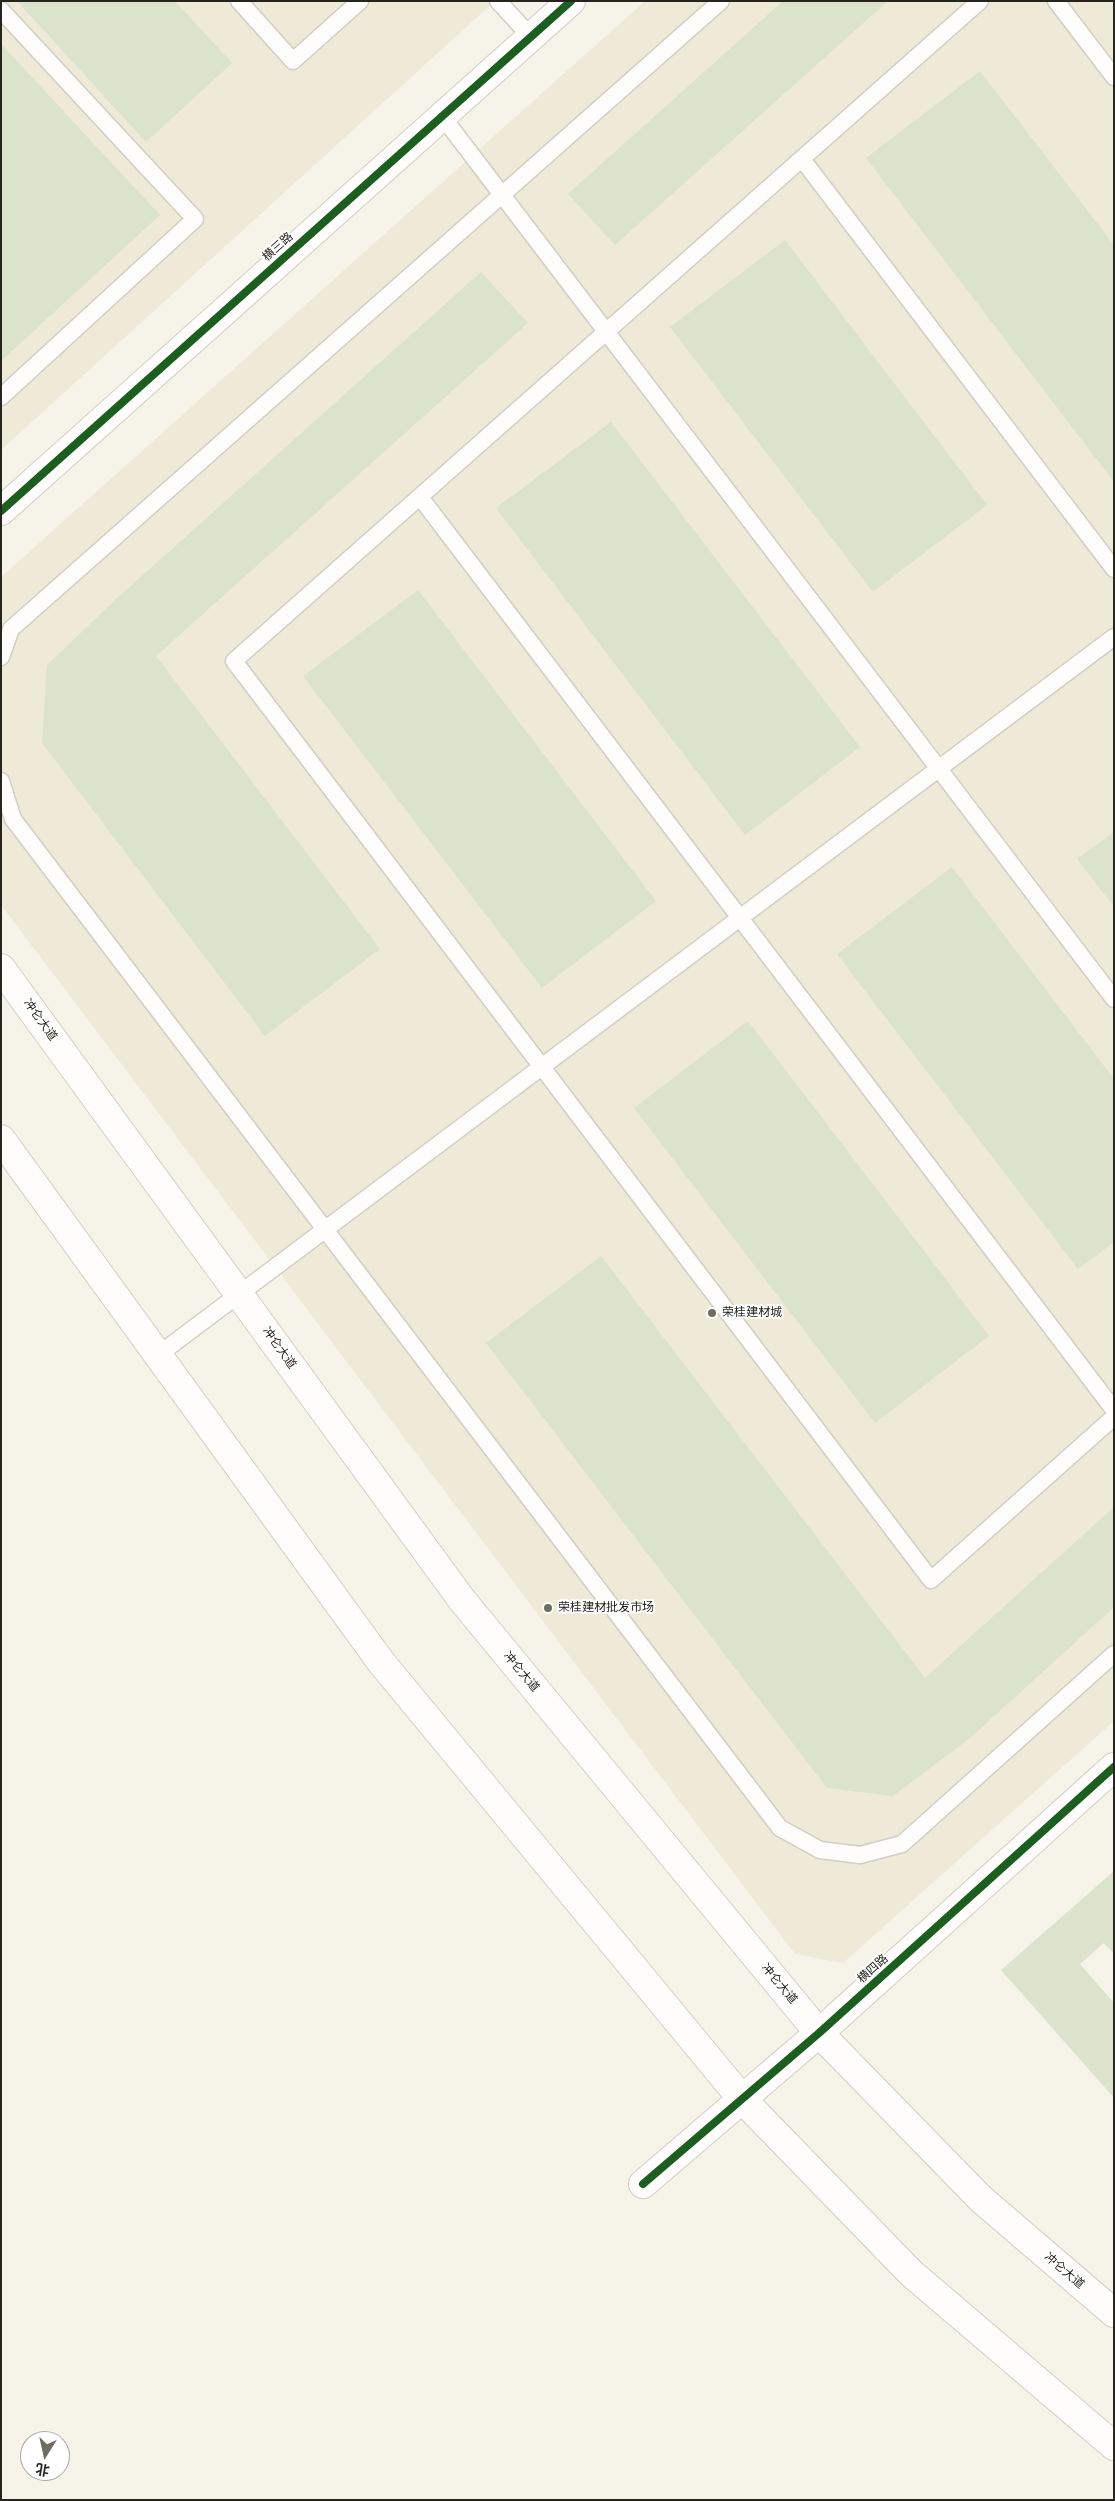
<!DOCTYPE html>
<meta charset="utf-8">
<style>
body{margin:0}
#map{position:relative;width:1115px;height:2501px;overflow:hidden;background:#f6f4e9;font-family:Arial,"Noto Sans SC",sans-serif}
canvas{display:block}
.frame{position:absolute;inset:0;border:2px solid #25241d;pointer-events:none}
.north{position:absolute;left:20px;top:2431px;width:50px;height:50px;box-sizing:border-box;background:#fff;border:1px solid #a8a7a5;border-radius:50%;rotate:190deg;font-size:14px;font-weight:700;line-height:20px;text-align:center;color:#25241d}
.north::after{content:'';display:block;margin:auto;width:18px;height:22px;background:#6e6d64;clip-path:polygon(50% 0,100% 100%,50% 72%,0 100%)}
</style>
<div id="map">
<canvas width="1115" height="2501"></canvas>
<div class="frame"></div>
<div class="north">北</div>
</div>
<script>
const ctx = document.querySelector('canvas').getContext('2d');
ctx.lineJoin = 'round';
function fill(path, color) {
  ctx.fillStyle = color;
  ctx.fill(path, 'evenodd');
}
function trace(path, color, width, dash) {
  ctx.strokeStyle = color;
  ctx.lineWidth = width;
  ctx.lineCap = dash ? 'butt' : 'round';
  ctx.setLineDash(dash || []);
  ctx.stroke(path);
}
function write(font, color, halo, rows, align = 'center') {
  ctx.font = font + ' Arial,"Noto Sans SC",sans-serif';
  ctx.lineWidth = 4;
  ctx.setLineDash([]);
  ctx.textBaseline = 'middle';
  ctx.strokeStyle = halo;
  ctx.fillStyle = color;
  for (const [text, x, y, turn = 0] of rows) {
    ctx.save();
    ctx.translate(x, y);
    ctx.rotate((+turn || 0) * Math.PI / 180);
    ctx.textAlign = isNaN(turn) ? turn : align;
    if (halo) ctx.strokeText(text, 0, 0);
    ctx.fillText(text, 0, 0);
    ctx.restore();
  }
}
fill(new Path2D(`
 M1,1H495L1,450Z
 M645,1H1114V1721L843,1963L795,1954L1,905V577Z`), '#eeead7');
fill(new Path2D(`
 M17,1H175L232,63L146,142Z
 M783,1H888L615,245L568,194Z
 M1,44L160,215L1,361Z
 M980,71L1114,245V482L866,158Z
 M785,240L987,505L873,592L670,327Z
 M481,272L528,323L156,656L380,949L265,1036L42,743L47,665L114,601Z
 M611,422L860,747L745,835L496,508Z
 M418,590L656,901L542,988L303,676Z
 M1114,832V907L1077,859Z
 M952,867L1114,1079V1242L1078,1269L837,954Z
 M748,1021L989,1336L875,1423L634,1108Z
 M601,1256L925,1678L1114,1507V1607L970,1738L893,1796L827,1788L486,1343Z
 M1114,1871V1954L1104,1943L1080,1964L1114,2003V2098L1001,1970Z`), '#dce3cd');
const lane = new Path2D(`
 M239,1L293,61L360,1
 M498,1L531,37
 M980,1L234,661L931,1580L1114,1417
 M1056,1L1114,77
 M1,10L195,219L1,397
 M442,116L1114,999
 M802,159L1114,569
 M420,497L1114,1410
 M1,657L11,629L721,1
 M1,781L13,819L780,1828L820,1850L860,1855L902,1844L1114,1654
 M158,1355L1114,637`);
const street = new Path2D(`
 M1,511L571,1
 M643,2184L819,2033L1114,1767`);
const secondary = new Path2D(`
 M1,968L462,1600L819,2033L981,2199L1114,2313
 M1,1139L381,1662L742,2099L911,2273L1114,2446`);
trace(lane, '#d0cec5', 19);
trace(street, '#d0cec5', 30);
trace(secondary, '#d0cec5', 30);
trace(lane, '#fefdfc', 16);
trace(street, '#fefdfc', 28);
trace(secondary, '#fefdfc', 28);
trace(new Path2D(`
 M1,511L571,1
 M643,2184L819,2033L1114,1767`), '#1b5e20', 8);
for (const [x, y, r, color] of [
 [712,1313,5,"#6e6d64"],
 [548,1608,5,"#6e6d64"]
]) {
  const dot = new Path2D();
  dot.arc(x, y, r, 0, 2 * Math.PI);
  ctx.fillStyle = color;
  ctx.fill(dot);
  trace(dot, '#fff', 2);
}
write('12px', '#25241d', '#fff', [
 ["横三路",278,247,-42],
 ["冲仑大道",40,1020,54],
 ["冲仑大道",279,1348,54],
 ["冲仑大道",521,1672,50],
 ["横四路",873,1969,-42],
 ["冲仑大道",779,1984,50],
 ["冲仑大道",1064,2271,40]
]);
write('12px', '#25241d', '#fff', [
 ["荣桂建材城",722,1313],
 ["荣桂建材批发市场",558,1608]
], 'left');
</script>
